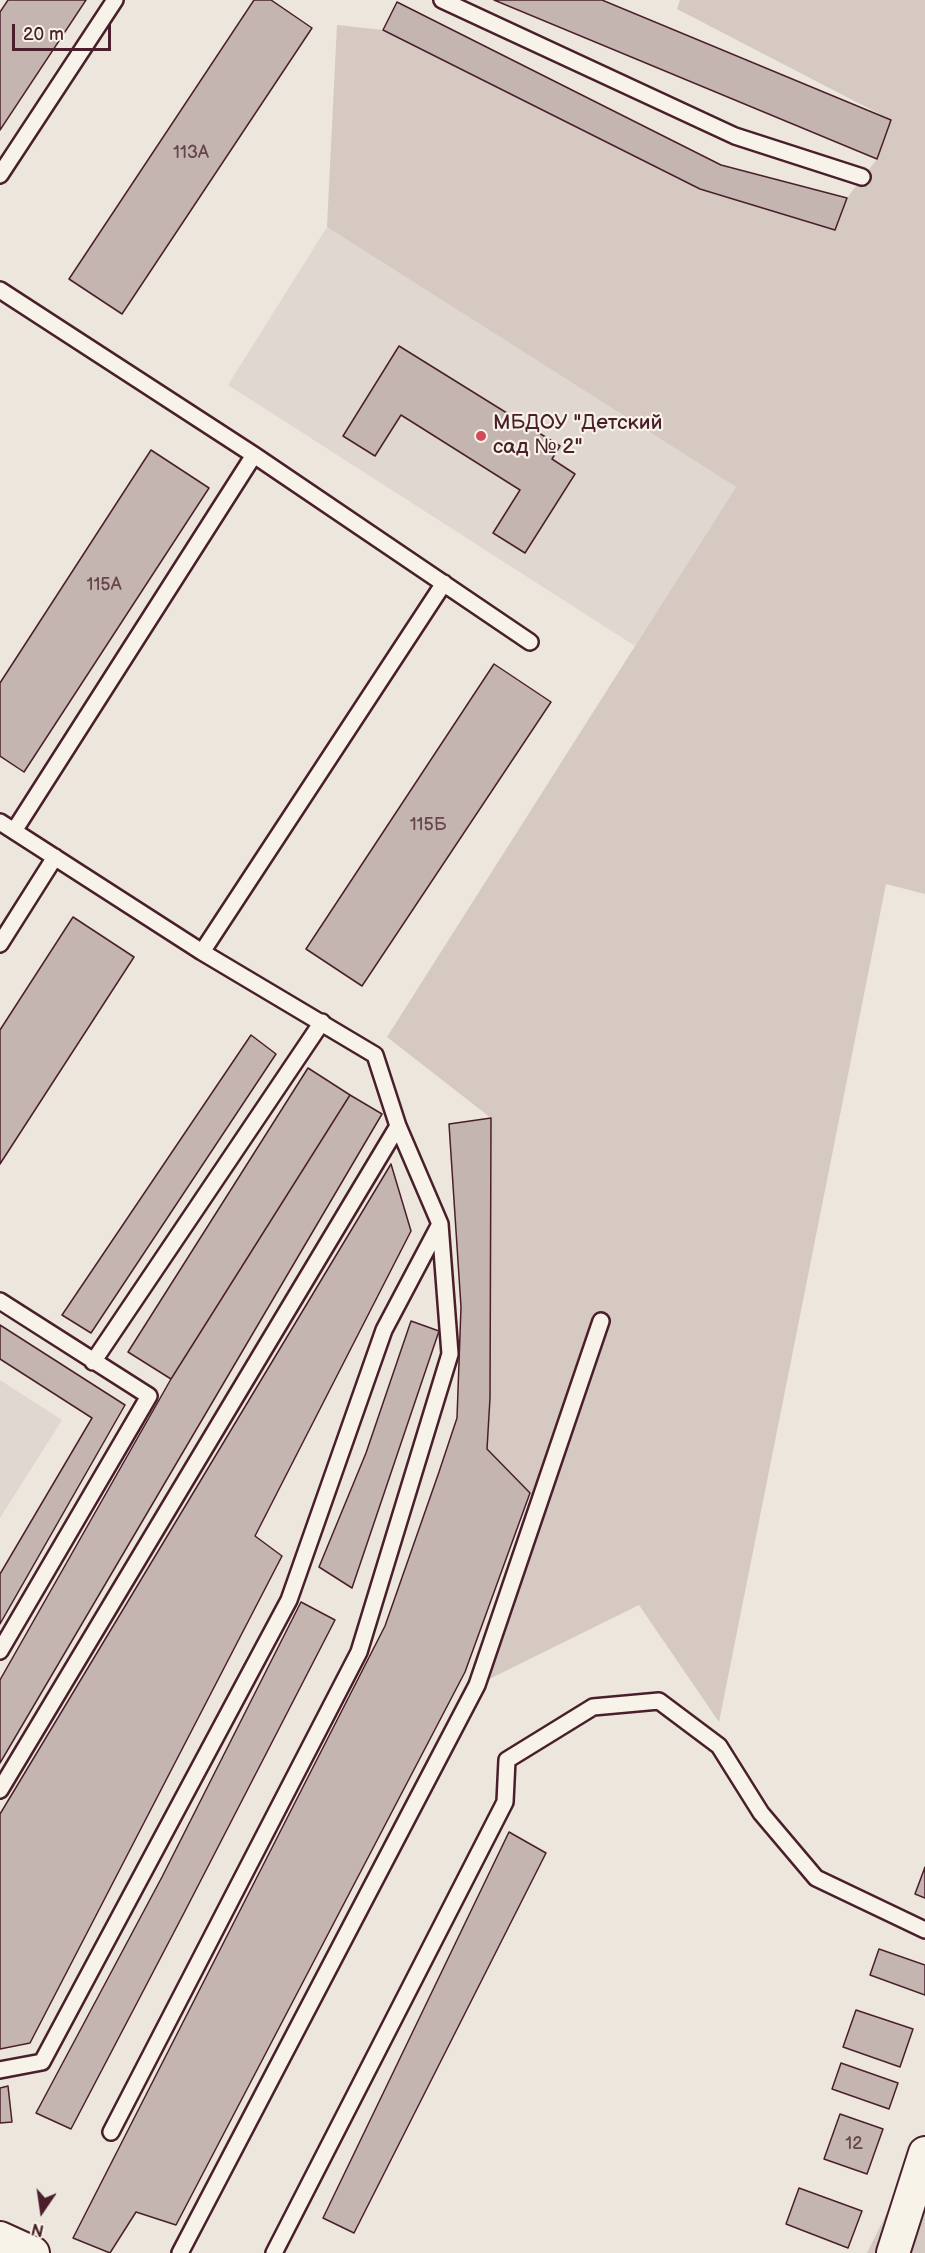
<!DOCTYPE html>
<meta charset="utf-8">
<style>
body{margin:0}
#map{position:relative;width:925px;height:2253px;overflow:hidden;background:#ece6dd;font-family:"Balsamiq Sans",sans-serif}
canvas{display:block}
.north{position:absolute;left:12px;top:2181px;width:60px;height:60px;-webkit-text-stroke:4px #f7f3e8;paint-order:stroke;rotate:193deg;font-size:16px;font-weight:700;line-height:24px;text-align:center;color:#4a1f2b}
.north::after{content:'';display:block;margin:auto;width:21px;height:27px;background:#4a1f2b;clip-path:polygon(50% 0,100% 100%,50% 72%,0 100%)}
.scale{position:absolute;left:12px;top:24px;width:99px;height:27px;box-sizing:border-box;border:3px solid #4a1f2b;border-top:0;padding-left:8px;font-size:18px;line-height:21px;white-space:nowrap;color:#4a1f2b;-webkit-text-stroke:4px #f7f3e8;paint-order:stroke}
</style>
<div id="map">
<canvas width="925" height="2253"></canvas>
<div class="north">N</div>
<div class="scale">20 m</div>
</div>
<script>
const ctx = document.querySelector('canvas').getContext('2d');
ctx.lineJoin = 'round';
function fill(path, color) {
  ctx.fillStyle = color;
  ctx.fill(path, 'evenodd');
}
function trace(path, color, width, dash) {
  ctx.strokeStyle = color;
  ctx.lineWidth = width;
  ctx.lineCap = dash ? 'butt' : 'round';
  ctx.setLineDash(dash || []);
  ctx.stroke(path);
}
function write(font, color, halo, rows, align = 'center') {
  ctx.font = font + ' "Balsamiq Sans",sans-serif';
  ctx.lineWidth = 4.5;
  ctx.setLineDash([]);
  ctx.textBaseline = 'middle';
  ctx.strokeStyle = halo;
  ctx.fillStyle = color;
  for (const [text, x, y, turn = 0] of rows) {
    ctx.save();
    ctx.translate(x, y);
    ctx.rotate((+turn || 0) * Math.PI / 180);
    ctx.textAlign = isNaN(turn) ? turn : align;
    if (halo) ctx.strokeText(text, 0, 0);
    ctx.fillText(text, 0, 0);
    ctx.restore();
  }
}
fill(new Path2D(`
 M327,227L736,487L635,646L228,385Z
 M0,1380L62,1420L0,1518Z`), '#e0d7d0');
fill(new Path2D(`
 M680,0H925V894L886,884L719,1722L639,1605L477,1685L539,1503L487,1449L491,1118L387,1037L736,487L327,227L337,25L383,30L700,189L835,230L847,198L877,159L891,120L677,9Z
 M925,2136V2253H867Z`), '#d5c9c2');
const building = new Path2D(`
 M8,0H86L0,130V12Z
 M254,0H271L312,28L122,314L69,279Z
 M494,0H602L891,120L877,159Z
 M397,2L721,165L847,198L835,230L700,189L383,30Z
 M399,346L560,446L552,459L575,474L525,553L493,533L520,490L401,415L375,456L343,436Z
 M151,450L209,488L24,772L0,756V683Z
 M494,664L551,702L362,986L306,949Z
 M73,917L134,957L0,1164V1030Z
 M251,1035L276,1054L91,1333L62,1315Z
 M308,1068L350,1095L171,1379L128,1352Z
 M350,1095L382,1114L0,1763V1680L171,1379Z
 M491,1118L490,1398L487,1449L530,1493L465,1672L176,2225L136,2212L110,2253L73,2238L385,1626L439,1472L457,1418L461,1307L449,1124Z
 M391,1164L411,1231L255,1536L282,1556L30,2043L0,2049V1814Z
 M411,1321L439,1331L352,1588L319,1567L366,1453Z
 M0,1325L125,1405L0,1624V1574L92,1418L0,1359Z
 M301,1602L335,1620L184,1913L71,2129L36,2113L162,1877Z
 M509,1832L546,1853L354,2233L323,2218Z
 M925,1867V1898L915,1894Z
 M879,1949L925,1965V1995L870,1975Z
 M856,2010L913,2029L900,2067L843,2047Z
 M841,2063L898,2083L889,2109L832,2089Z
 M8,2086L12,2122L0,2123V2088Z
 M840,2114L883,2129L867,2174L824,2159Z
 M799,2188L862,2211L848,2248L786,2224Z`);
fill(building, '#c4b5b0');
trace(building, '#4a1f2b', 1.5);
const service = new Path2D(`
 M442,0L735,136L862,177
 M0,175L115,0
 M0,290L254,455L530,642
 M0,822L202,952L375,1055L398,1126L440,1224L450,1354L359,1652L111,2132
 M14,831L254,455
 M0,944L55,857
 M202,952L444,583
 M0,1301L149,1396L0,1651
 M93,1362L322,1022
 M0,1790L398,1126
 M0,2070L42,2062L289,1600L384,1330L440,1224
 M180,2253L477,1685L601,1321
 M274,2253L505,1802L507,1760L593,1707L659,1701L719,1746L761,1813L816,1878L925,1930`);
const minor = new Path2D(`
 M0,2238L33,2253
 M893,2253L925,2153`);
trace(service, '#4a1f2b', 20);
trace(minor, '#4a1f2b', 36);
trace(service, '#f7f3e8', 15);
trace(minor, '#f7f3e8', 32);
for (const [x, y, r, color] of [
 [481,436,6,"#d1495b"]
]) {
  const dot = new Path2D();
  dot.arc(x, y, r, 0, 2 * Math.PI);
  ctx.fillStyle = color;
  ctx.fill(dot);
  trace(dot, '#f7f3e8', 2);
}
write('18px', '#68444c', null, [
 ["113А",191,153],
 ["115А",104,585],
 ["115Б",428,825],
 ["12",854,2144]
]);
write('21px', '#4a1f2b', '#f7f3e8', [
 ["МБДОУ \"Детский",493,424],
 ["сад № 2\"",493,448]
], 'left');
</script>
